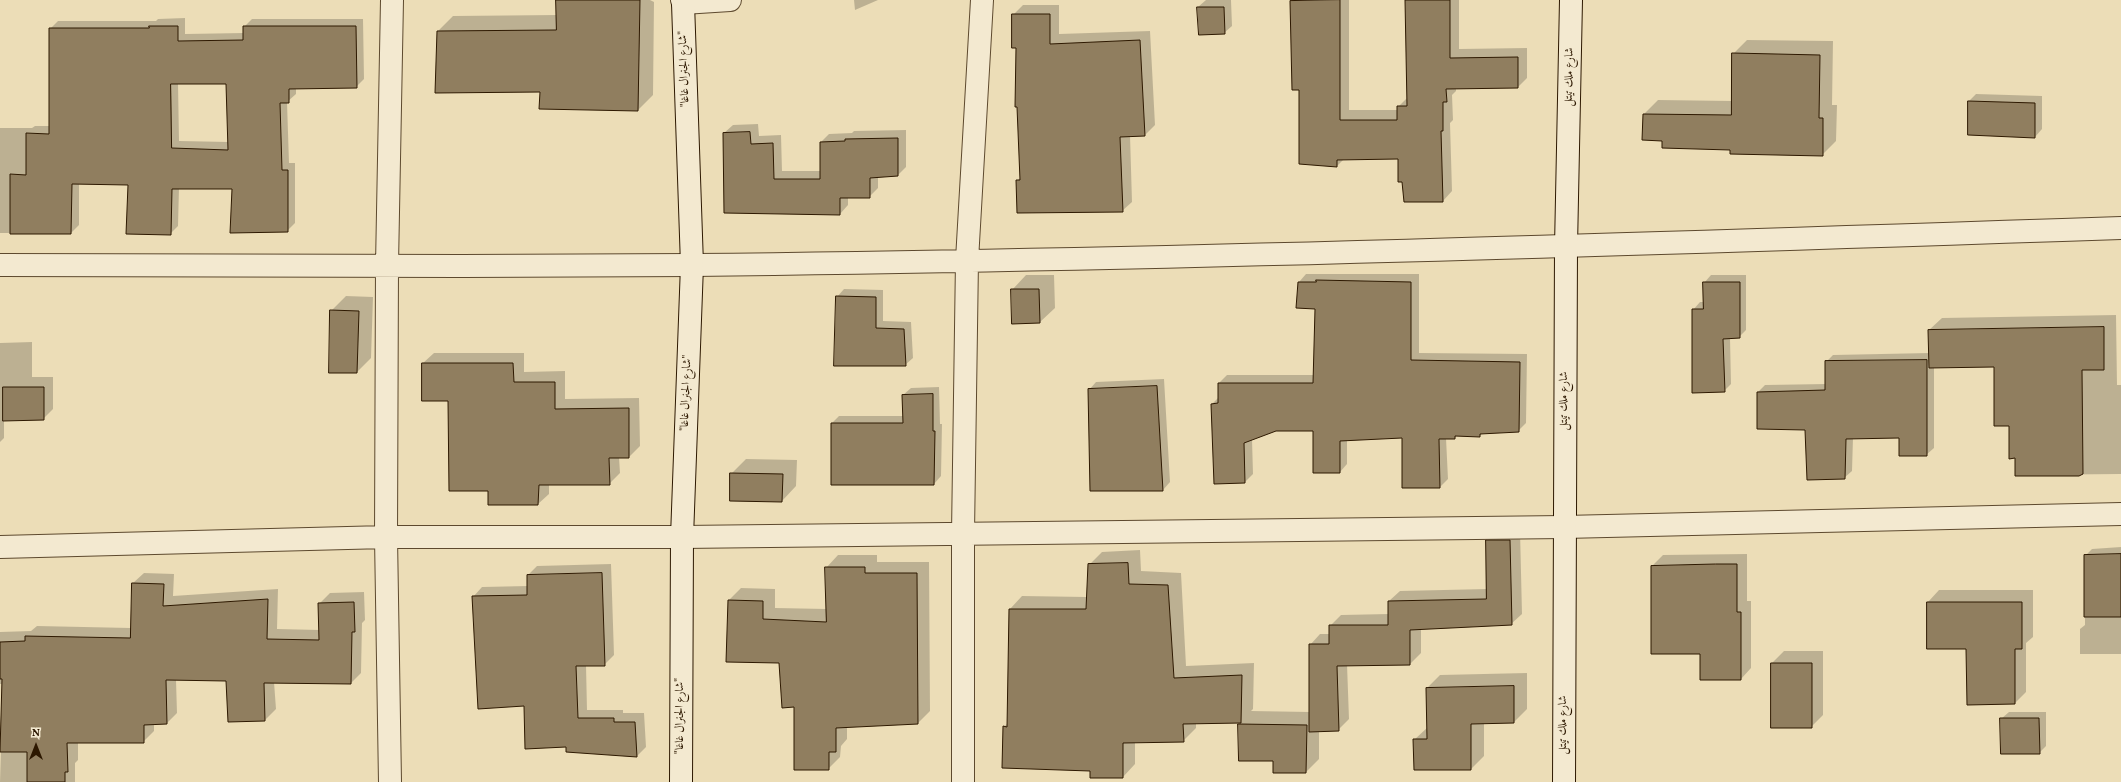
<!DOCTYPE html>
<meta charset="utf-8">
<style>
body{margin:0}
#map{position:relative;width:2121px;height:782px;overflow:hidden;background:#ecddb7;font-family:Vollkorn,serif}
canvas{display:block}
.north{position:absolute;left:16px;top:726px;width:40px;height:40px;-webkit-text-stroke:3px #f3e9d0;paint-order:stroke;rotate:0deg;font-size:11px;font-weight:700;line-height:16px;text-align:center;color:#2d1800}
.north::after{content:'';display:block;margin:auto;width:14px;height:18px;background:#2d1800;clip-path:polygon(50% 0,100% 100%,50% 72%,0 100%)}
</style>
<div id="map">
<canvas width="2121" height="782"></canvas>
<div class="north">N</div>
</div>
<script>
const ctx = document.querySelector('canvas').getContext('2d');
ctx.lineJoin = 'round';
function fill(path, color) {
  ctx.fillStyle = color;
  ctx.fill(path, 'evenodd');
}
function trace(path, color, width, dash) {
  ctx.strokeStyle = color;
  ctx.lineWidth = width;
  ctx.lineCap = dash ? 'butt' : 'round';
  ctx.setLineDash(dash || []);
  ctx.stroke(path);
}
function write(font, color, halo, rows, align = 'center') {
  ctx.font = font + ' Vollkorn,Amiri,serif';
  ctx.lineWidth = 4;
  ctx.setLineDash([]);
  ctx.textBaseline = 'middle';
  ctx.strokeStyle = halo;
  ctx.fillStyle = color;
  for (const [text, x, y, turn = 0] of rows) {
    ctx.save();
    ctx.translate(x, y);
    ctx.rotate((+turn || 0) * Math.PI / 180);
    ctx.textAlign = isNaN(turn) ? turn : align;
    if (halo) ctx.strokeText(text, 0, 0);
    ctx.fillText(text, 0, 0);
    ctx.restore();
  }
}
fill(new Path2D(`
 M557,0H650L654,2L653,95L638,110L438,31L453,16L557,15Z
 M854,0H878L855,10Z
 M1206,0H1231L1232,26L1224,33L1198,7Z
 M1292,0H1349V110H1398V107L1408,97L1406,0H1459V49L1527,48V78L1518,87L1456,88V91L1452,95L1453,120L1450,123L1452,191L1443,201L1399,158L1344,159L1337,166L1300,89Z
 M1023,5H1059V34L1150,31L1155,125L1145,135H1130L1132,202L1122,211L1017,181L1020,178L1017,47L1013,15Z
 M185,18V34L244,33V27L252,19H363L364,79L356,87L296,88V94L287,102L289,163H295V223L287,231L233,188H179L178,226L170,234L129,184L79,183V225L71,233H0V128H32L35,126H50V29L58,21H156L158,19ZM178,83H227L229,142L179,141Z
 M1747,40L1833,41L1832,105H1837L1836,141L1822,155L1731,149L1663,140L1644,114L1658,100L1733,101V54Z
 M1976,94L2042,96V129L2035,137L1969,101Z
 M758,124L759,136L781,135L782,171H821V142L829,134L852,133L854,131L906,130V167L898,175L878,176V188L869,197H848V205L840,214L725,212L724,133L733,125Z
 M1306,274H1419V353L1527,354L1526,423L1518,431L1483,432L1480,436L1457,435L1455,438H1446L1448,479L1440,487L1403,437L1347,440V464L1340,472L1314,430H1276L1252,439L1253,474L1245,482L1212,404L1219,397V383L1227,375H1314L1316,308L1297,307L1299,282Z
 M1026,275H1054L1055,308L1040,322L1013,323L1012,290Z
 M1711,275H1746V330L1739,337L1730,338L1731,384L1724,391L1693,310L1700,302H1704V283Z
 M844,289L883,290V321L911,322L913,358L905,365L837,297Z
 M346,296L373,297L371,358L357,372L331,311Z
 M2116,315L2117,385H2121V474L2016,475V457L1995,366L1934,367V448L1926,455L1900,437L1853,438L1852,471L1844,478L1806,429L1758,392L1765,385L1826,384V362L1833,355L1930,353L1929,330L1942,318Z
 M32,342V377H53V409L43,419L4,420V438L0,442V343Z
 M434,353H524V372L565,371V399L639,398L640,446L629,457H619L620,473L609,484H549V494L538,504H489V490L449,400L423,363Z
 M1164,379L1170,482L1163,490L1089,390L1096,382Z
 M939,387L940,424H942L941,476L934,484L832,423L839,416H904L903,395L911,388Z
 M746,459L797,460L796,486L782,501L731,474Z
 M1498,530H1520L1522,614L1511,624L1421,629V653L1410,664H1347L1349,719L1338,730H1319V759L1306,772L1274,760L1239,724L1241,722L1196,723V728L1183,741H1135V764L1123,777L1091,770L1004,727L1008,723L1010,609L1022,596L1087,597L1089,565L1102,552L1140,550L1141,571L1181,573L1186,666L1254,663L1253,709L1251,711L1310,712V645L1320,634H1330V626L1341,615L1389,614V601L1400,591L1487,589V541Z
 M2121,547V654H2080V629L2085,625V556L2092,549Z
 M1747,554V601H1751V668L1741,679L1701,653H1652V566L1663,555Z
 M838,555H877V562H929L930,711L918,723L847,726V739L841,746L840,757L828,769L795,706L780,662L729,600L741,588L775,589V608L827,609L826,568Z
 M611,564L614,655L604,665H586L587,710H623V713H644L646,747L637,756L567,746L525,705L473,597L482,587L528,586V575L537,566Z
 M144,573L174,574L173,596L278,589L277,629L320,630L319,604L330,593L364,592L365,620L362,623L361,673L351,683L274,682L276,709L265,720L228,721L227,680H176L177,713L167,723H154V731L143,742H78V760L75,763V782H0L3,684H0V632L31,631L37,626L131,628L133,583Z
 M1939,590H2033V637L2026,643V692L2015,703L1967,648H1928V602Z
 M1784,651H1823V715L1811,727L1772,663Z
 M1527,673V709L1514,722L1484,723V756L1471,769H1415L1414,740L1428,727L1427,688L1440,675Z
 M2009,712H2046V746L2039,753L2001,719Z`), '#0003');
const building = new Path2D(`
 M556,0H640L638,111L539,109L540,92L435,93L437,31L556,30Z
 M1340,0V120H1397V106H1407L1405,0H1450V58L1518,57V88L1446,89L1447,102H1443V131H1441L1443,202H1404L1402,182H1398V159L1337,160V167L1299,164V90H1292L1290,1Z
 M1197,7H1224L1225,34L1199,35Z
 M1012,14H1050V44L1140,40L1145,136L1120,137L1123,212L1017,213L1016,180H1020L1017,107H1015L1016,48H1012Z
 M149,26H178V41L243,40V26H356L357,88L289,89V103H280L282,170H288V232L230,233L232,189H172L171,235L126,234L128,185L72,184L71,234H10V174L26,175V133L49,134V28H149ZM171,84H226L228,150L172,148Z
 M1732,53L1820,55L1819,118H1823V156L1730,154V150L1662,148V141L1642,140L1643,114L1731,115Z
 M1968,101L2035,103V138L1968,135Z
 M750,132L751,144L773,143L774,179H820V142L845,141V139L898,138V176L870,178V198H840V215L724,213L723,133Z
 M1316,280L1411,282V360L1520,362L1519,432L1480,434V437L1455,436V439H1439L1440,488H1402V438L1340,441V473H1313V431H1276L1244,443L1245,483L1214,484L1211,404L1218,403V383H1313L1315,309L1296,308L1298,282H1316Z
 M1703,282H1740V338L1723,339L1725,392L1692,393V309H1703Z
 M1011,289H1039L1040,323L1012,324Z
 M836,296L876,297V328L904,329L906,366H834Z
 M330,310L359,311L357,373H329Z
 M2104,327V370H2082L2083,474L2079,476H2015V458L2009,459V426H1994V367L1929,368L1928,330Z
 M1927,360V456H1899V438L1846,439L1845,479L1807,480L1805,430L1757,429V392L1825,390V361Z
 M422,363H513L514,382H555V409L629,408V458H609L610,485H539L538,505H488V491H449L448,401H422Z
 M1157,386L1163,491H1090L1088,389Z
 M3,387H44V420L3,421Z
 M933,394V431H935L934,485H831V423H903L902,395Z
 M730,473L783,474L782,502L730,501Z
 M1486,540H1510L1512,625L1410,630V665L1337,666L1339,731L1309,732V644H1329V625H1388V601L1486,599Z
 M2121,554V617H2084V555Z
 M1128,563L1129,584L1168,585L1174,678L1242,675L1241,723L1183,724L1184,742L1123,743V778H1090V771L1002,768L1003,726L1007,727L1009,609H1086L1088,564Z
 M1716,564H1737V612H1741V680H1700V654H1651V566Z
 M825,567H865V573H917L918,724L836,728V752H829V770H794V707L782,708L779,663L726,662L728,600L763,601V619L826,622Z
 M602,573L605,666H576L578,718H614V722H635L637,757L566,752V747L525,749L524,706L478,709L472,596L527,595V575Z
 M132,583L164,584L163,606L268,599L267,639L319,640L318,603L354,602L355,632H352L351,684L264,683L265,721L228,722L226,681L166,680L167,724L144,725V743H67L68,772H65V782H27V752H0L2,679H0V642L25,641V636L130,638Z
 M1927,602H2022V649H2015V704L1967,705L1966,649H1927Z
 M1771,663H1812V728H1771Z
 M1514,686V723L1471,724V770H1414L1413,739H1427L1426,688Z
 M2000,718H2039L2040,754H2001Z
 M1238,724L1307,725L1306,773H1273V761H1239Z`);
fill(building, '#907e5f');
trace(building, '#2d1800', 1);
const street = new Path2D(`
 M682,0L683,3L730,0
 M0,265C231,265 462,267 693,265C1169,260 1645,244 2121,228
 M0,547L386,537H682L1564,527L2121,514
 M390,782L386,537L387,265L392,0
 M963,782V533L967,260L982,0`);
const secondary = new Path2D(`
 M681,782L682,537L692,265L683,3
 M1564,782L1566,247L1571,0`);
trace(street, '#5d492e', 24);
trace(secondary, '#2d1800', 24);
trace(street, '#f3e9d0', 22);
trace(secondary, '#f3e9d0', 22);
write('12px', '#2d1800', '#f3e9d0', [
 ["\"شارع الجنرال غاغا\"",685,69,-92],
 ["شارع ملك تيتل",1570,77,-89],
 ["\"شارع الجنرال غاغا\"",687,393,-88],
 ["شارع ملك تيتل",1565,401,-90],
 ["\"شارع الجنرال غاغا\"",681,716,-90],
 ["شارع ملك تيتل",1564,725,-90]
]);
</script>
